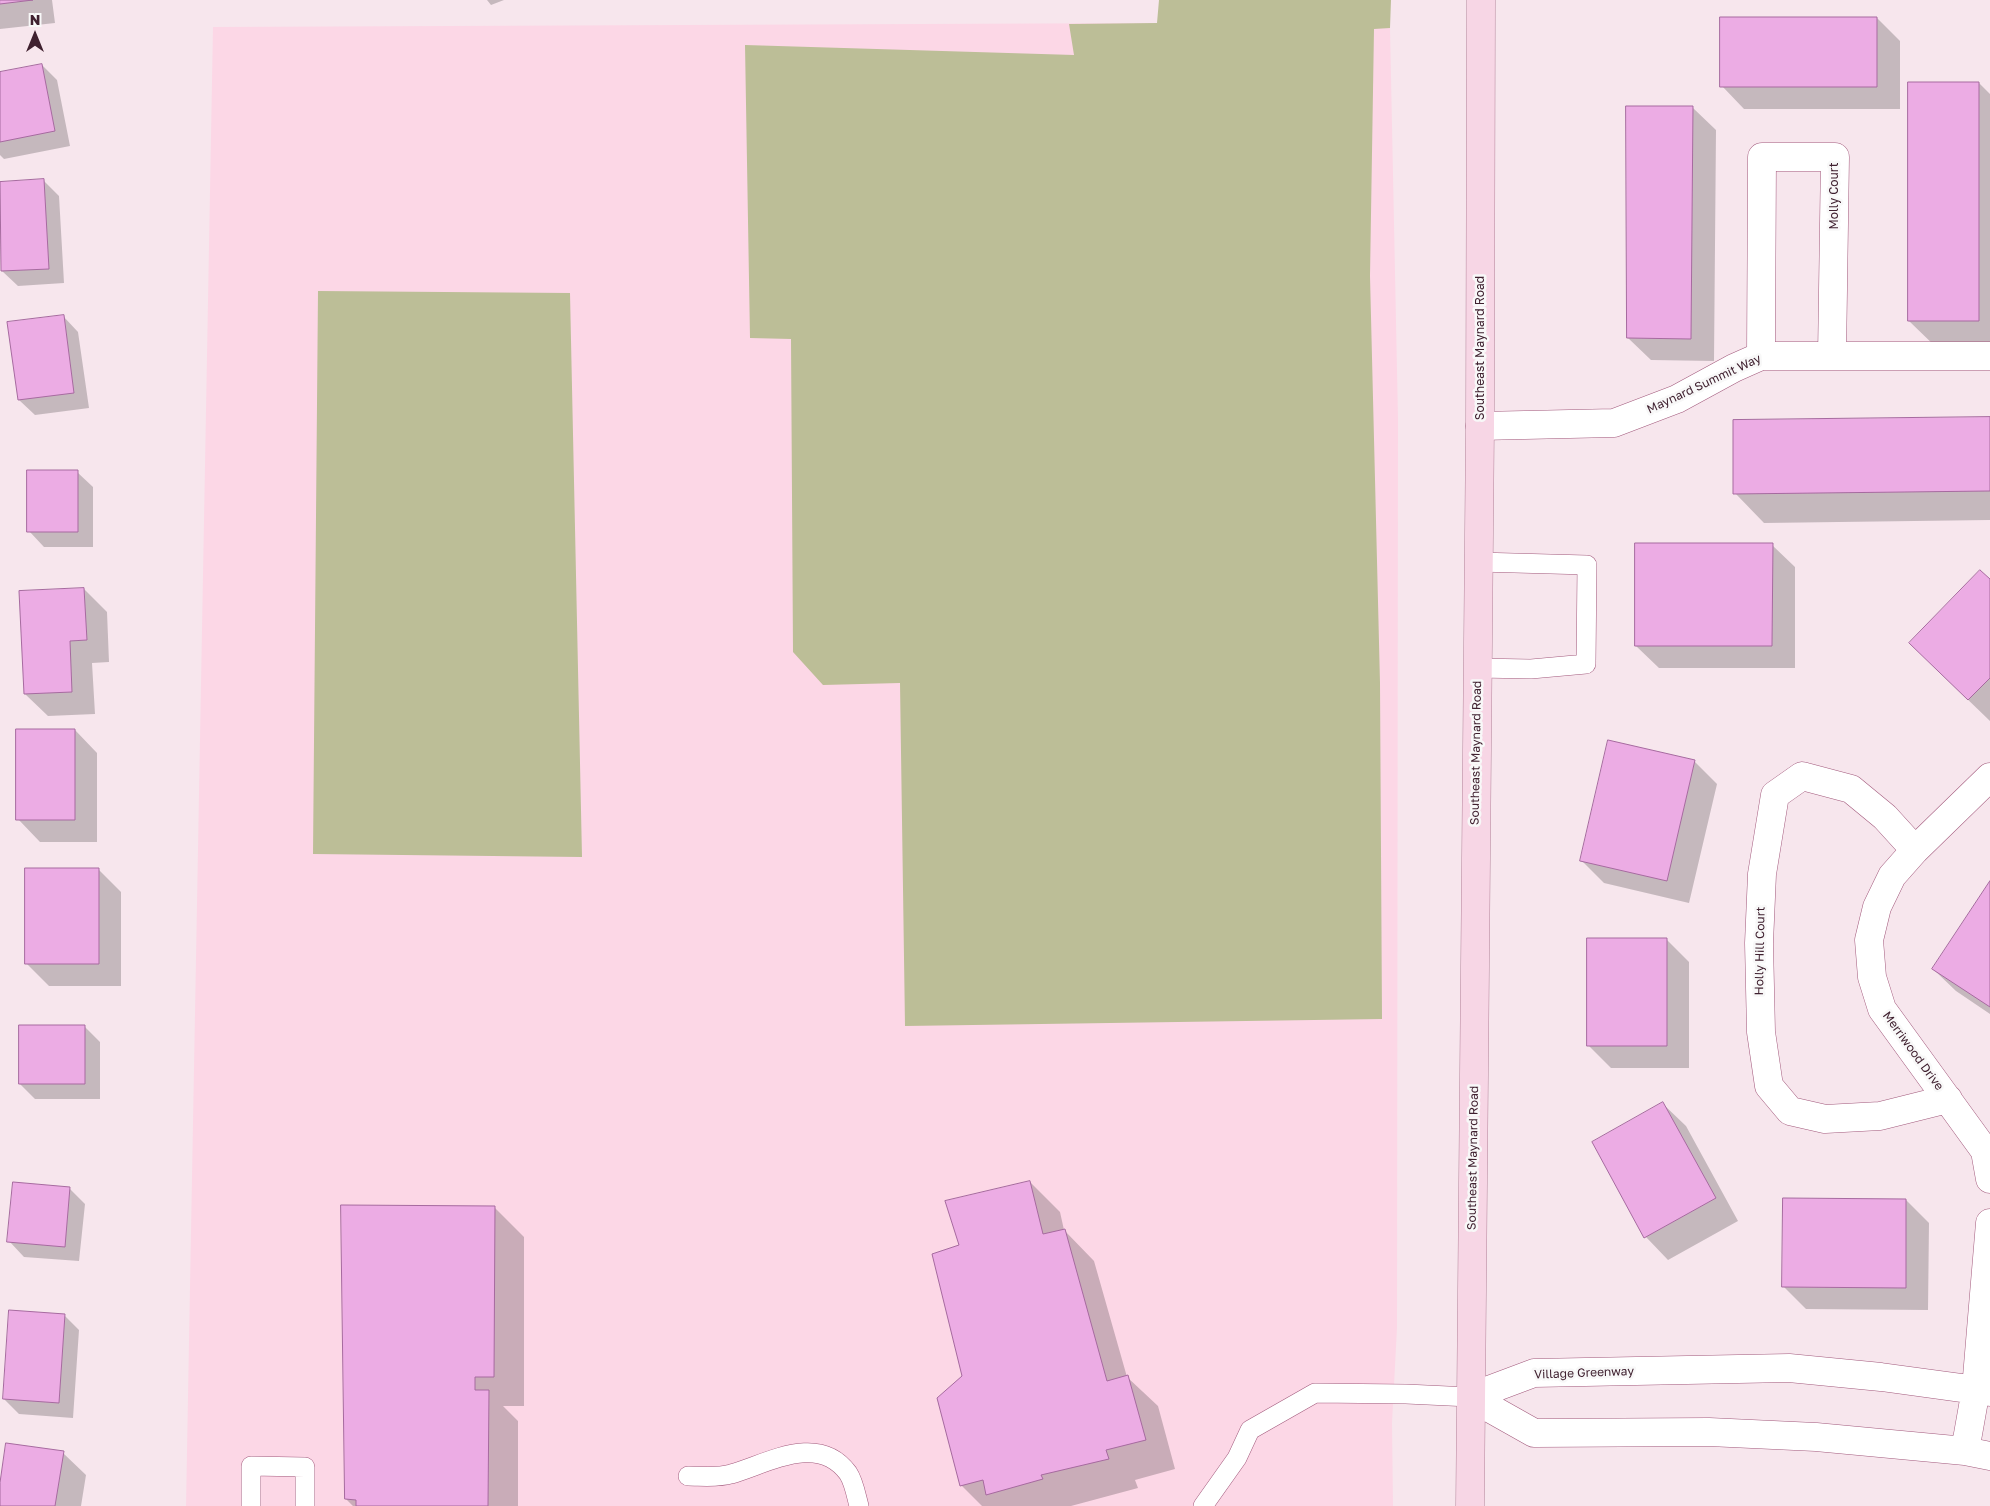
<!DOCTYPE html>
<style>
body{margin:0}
#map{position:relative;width:1990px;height:1506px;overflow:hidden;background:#f7e6ed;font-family:"Golos Text",sans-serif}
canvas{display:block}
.north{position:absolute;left:10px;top:10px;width:50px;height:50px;-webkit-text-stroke:4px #f8f8f8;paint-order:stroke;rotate:0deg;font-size:14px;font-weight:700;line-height:20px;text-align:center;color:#3f202f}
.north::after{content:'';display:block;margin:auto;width:18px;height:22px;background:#3f202f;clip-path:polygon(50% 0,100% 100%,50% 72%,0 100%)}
</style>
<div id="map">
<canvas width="1990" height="1506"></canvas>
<div class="north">N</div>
</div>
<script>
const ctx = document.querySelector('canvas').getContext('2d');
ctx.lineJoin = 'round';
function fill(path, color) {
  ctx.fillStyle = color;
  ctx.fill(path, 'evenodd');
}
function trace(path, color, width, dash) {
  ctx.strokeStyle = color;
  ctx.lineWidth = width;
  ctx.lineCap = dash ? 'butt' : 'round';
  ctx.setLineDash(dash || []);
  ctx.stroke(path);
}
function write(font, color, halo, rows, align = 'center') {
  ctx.font = font + ' "Golos Text",sans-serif';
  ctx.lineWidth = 5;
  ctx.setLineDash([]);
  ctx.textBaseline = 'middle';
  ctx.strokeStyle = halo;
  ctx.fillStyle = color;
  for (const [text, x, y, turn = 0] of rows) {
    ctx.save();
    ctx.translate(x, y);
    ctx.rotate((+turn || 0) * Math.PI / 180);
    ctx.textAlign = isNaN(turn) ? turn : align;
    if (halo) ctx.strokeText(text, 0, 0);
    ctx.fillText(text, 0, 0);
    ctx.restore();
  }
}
fill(new Path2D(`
 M1157,23L1390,28L1398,419L1397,1328L1392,1423L1393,1506H186L213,27Z`), '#fcd7e6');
fill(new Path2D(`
 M1159,0H1391L1390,28L1374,29L1370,276L1380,683L1382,1019L905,1026L900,683L823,685L793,652L791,339L750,338L745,45L1074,55L1069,24L1157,23Z
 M318,291L570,293L582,857L313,854Z`), '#bcbe97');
fill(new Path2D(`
 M0,0H52L55,23L0,29Z
 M487,0H504L491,5Z
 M1877,18L1900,41V109H1744L1722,86Z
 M42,65L57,80L70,146L4,159L0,155V73Z
 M1979,83L1990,94V350H1939L1909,321Z
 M1693,108L1716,130L1714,361L1651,360L1628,338Z
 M44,181L59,196L64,283L18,286L2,271L0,183Z
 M63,316L78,332L89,408L35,415L19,400Z
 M1990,418V520L1764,523L1735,493Z
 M77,472L93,487V547H44L29,531Z
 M1772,545L1795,567V668H1659L1636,646Z
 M1990,581V721L1933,666Z
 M84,589L107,612L109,662L92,663L95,714L48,716L25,694Z
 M75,730L97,753V842H40L18,819Z
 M1694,761L1717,784L1689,903L1604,883L1581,860Z
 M98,869L121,892V986H49L26,963Z
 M1990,884V1014L1956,991L1933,969Z
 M1667,940L1689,962V1068H1611L1588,1045Z
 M85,1027L100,1042V1099H35L20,1084Z
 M1663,1104L1686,1126L1738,1221L1668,1260L1646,1237Z
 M1030,1182L1060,1212L1064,1230L1094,1261L1127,1377L1158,1406L1175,1469L1135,1480L1138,1488L1071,1506H982L961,1485L963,1376L961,1245Z
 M70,1189L85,1204L79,1261L24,1257L9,1241Z
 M1906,1200L1929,1223L1928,1310L1806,1309L1783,1286Z
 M494,1207L524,1237V1406H503L518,1421V1506H353L346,1499Z
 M64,1315L79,1330L73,1418L19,1414L4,1399Z
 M63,1453L86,1475L81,1506H0V1492Z`), '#0003');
const building = new Path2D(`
 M0,0H33L0,4Z
 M1720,17H1877V87H1720Z
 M42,64L55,131L0,142V72Z
 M1908,82H1979V321H1908Z
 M1626,106H1693L1691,339L1627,338Z
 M44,179L49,269L1,271L0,182Z
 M64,315L74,393L18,400L7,322Z
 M1990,417V491L1733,494V420Z
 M27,470H78V532H27Z
 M1635,543H1773L1772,646H1635Z
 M1980,570L1990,579V678L1968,700L1909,643Z
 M84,588L87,640L70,641L72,692L24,694L19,591Z
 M16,729H75V820H16Z
 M1608,740L1695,760L1667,881L1580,861Z
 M25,868H99V964H25Z
 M1990,881V1007L1932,969Z
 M1587,938H1667V1046H1587Z
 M19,1025H85V1084H19Z
 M1663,1102L1716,1198L1644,1238L1592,1142Z
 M1030,1181L1043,1234L1065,1229L1107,1381L1128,1375L1146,1440L1106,1450L1109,1459L1041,1475L1043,1479L986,1495L983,1480L960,1486L937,1398L962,1376L932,1254L959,1245L945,1201Z
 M13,1182L70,1187L65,1247L7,1242Z
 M1783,1198L1906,1199V1288L1782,1287Z
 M341,1205L495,1206L494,1377H475V1390H489L488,1506H356V1500L345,1499Z
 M9,1310L65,1314L59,1403L3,1399Z
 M6,1443L64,1451L55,1506H0V1483Z`);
fill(building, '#ecace4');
trace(building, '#a66a9f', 1);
const lane = new Path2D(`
 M1477,668L1531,669L1586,664L1587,565L1478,562
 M688,1476C701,1476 718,1478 731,1474C767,1464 818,1432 848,1473C854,1482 856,1495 859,1506
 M251,1506V1466L305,1467V1506
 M1203,1506L1237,1458L1250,1430L1315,1393L1406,1394L1470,1397`);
const street = new Path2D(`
 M1761,356L1762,157H1835L1832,356
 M1480,426L1614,423L1677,399L1734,368L1761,356H1990
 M1990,777L1915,850L1892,876L1877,907L1869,940L1872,977L1882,1009L1985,1151L1990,1179
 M1915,850L1885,817L1851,789L1802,776L1775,795L1762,874L1759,943L1761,1032L1769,1086L1790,1111L1825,1119L1880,1116L1948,1099
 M1470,1397L1534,1433L1709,1432L1816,1437L1965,1451L1990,1456
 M1470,1397L1534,1373L1789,1368L1881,1377L1990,1392
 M1965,1451L1976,1389L1990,1223`);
const primary = new Path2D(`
 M1470,1506L1480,426L1481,0`);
trace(lane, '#a2597c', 20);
trace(street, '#a2597c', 29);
trace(primary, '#b3849a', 29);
trace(lane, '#fff', 19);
trace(street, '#fff', 28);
trace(primary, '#f7d6e5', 28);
write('12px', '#3f202f', '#f8f8f8', [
 ["Molly Court",1834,196,-90],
 ["Southeast Maynard Road",1480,348,-90],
 ["Maynard Summit Way",1704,384,-25],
 ["Southeast Maynard Road",1476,753,-89],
 ["Holly Hill Court",1760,951,-89],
 ["Merriwood Drive",1913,1051,54],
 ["Southeast Maynard Road",1473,1158,-89],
 ["Village Greenway",1584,1373,-2]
]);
</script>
